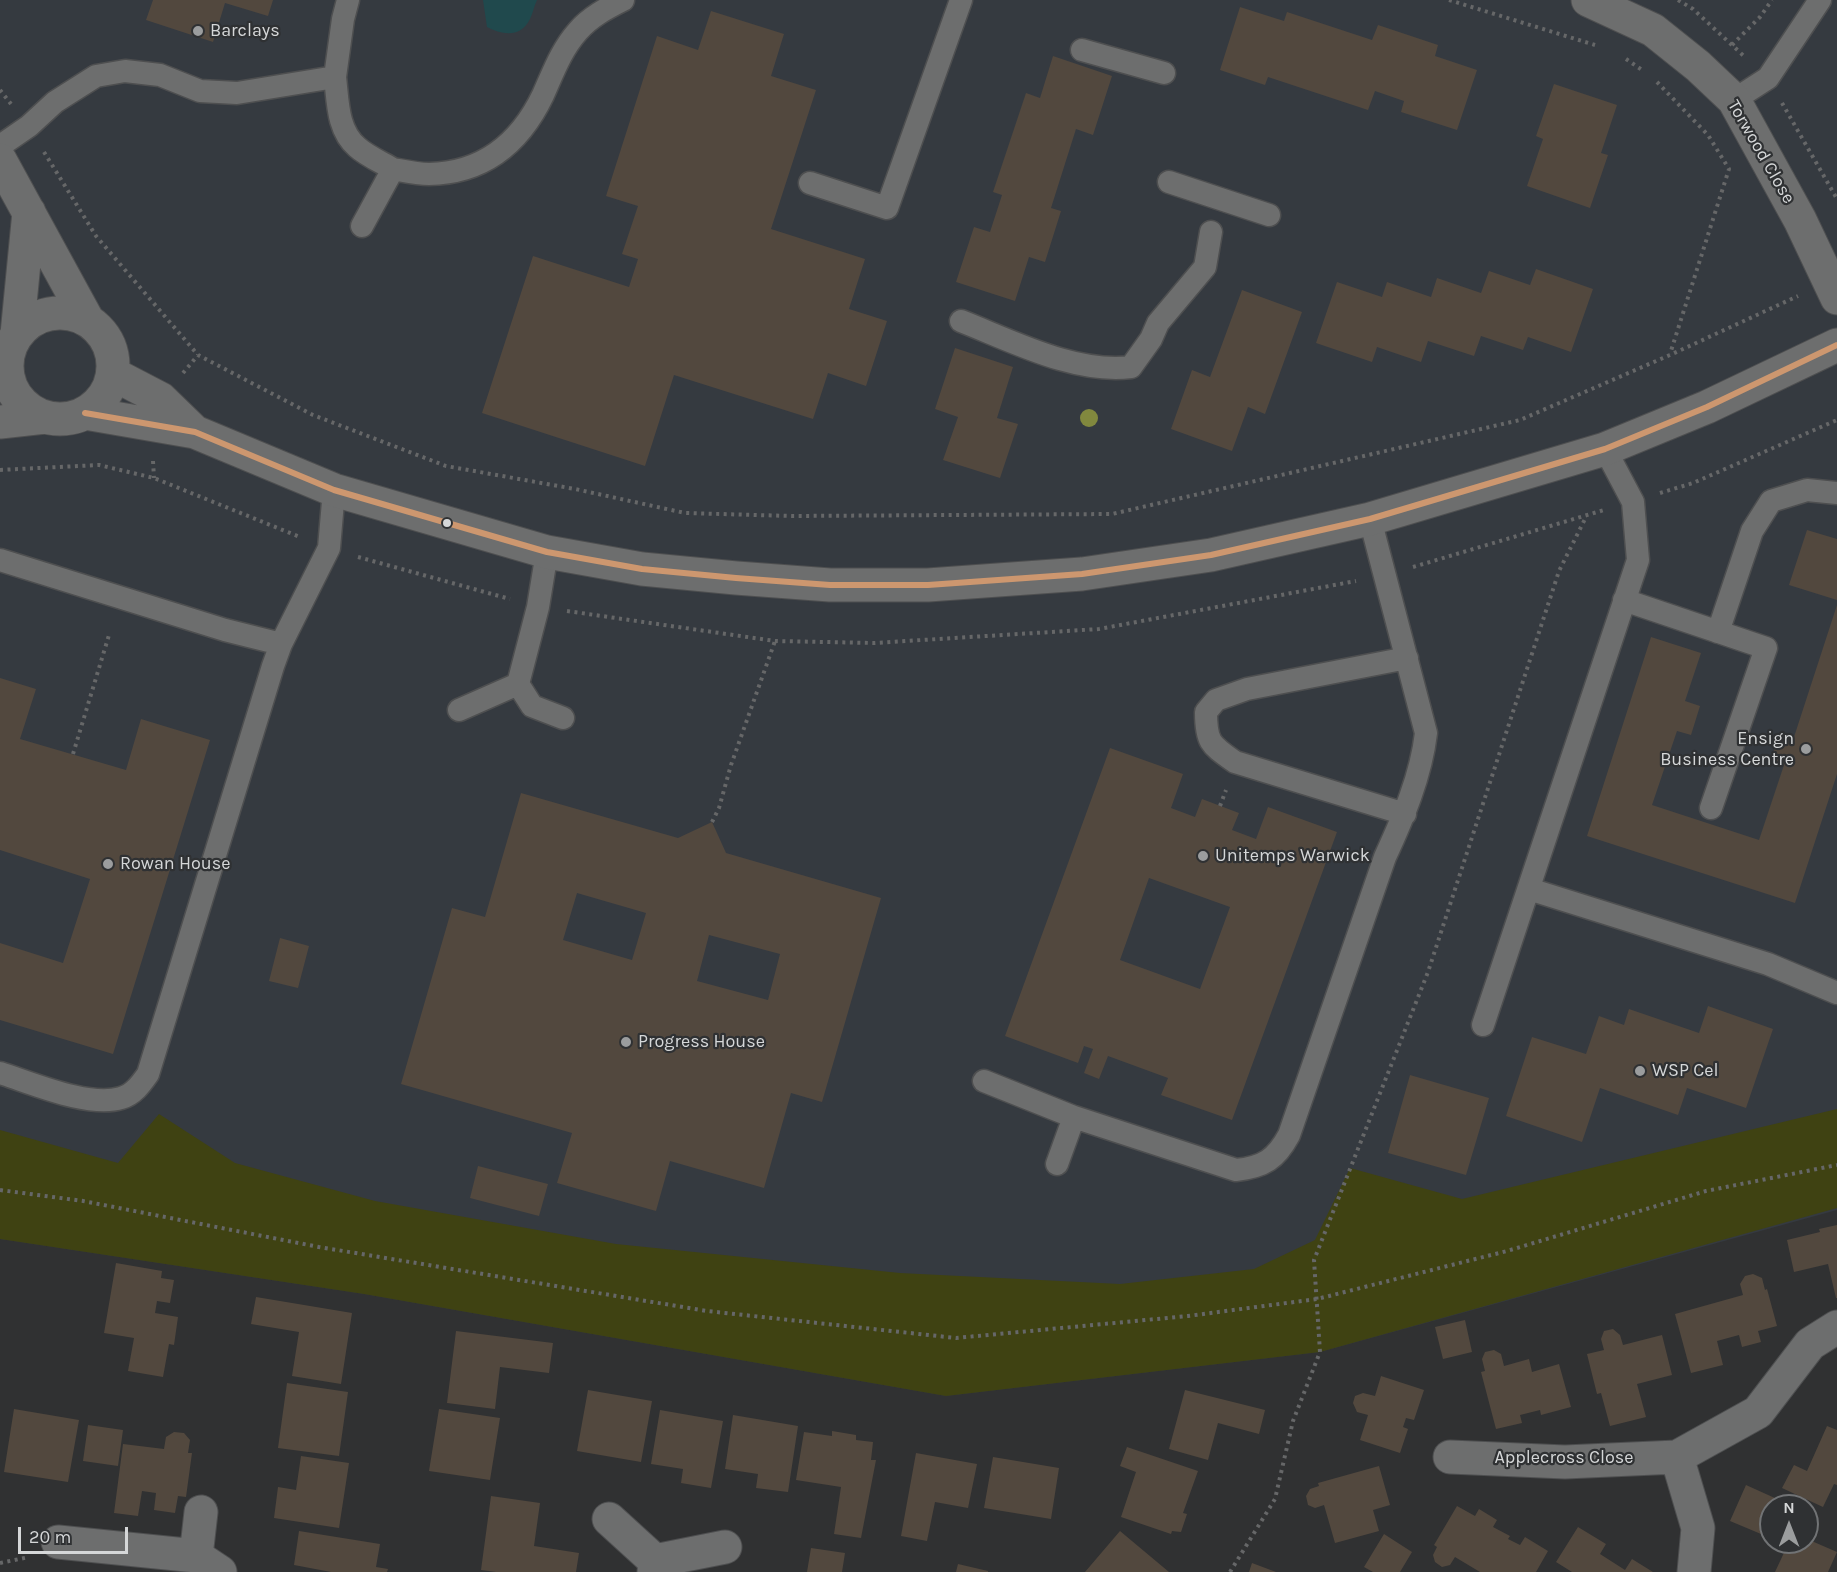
<!DOCTYPE html>
<style>
body{margin:0}
#map{position:relative;width:1837px;height:1572px;overflow:hidden;background:#303132;font-family:Karla,sans-serif}
canvas{display:block}
.north{position:absolute;left:1759px;top:1494px;width:60px;height:60px;box-sizing:border-box;background:#2f3133;border:2px solid #717375;border-radius:50%;rotate:0deg;font-size:16px;font-weight:700;line-height:24px;text-align:center;color:#d5d7d8}
.north::after{content:'';display:block;margin:auto;width:21px;height:27px;background:#9b9d9e;clip-path:polygon(50% 0,100% 100%,50% 72%,0 100%)}
.scale{position:absolute;left:18px;top:1527px;width:110px;height:27px;box-sizing:border-box;border:3px solid #d5d7d8;border-top:0;padding-left:8px;font-size:18px;line-height:21px;white-space:nowrap;color:#d5d7d8;-webkit-text-stroke:4px #2f3133;paint-order:stroke}
</style>
<div id="map">
<canvas width="1837" height="1572"></canvas>
<div class="north">N</div>
<div class="scale">20 m</div>
</div>
<script>
const ctx = document.querySelector('canvas').getContext('2d');
ctx.lineJoin = 'round';
function fill(path, color) {
  ctx.fillStyle = color;
  ctx.fill(path, 'evenodd');
}
function trace(path, color, width, dash) {
  ctx.strokeStyle = color;
  ctx.lineWidth = width;
  ctx.lineCap = dash ? 'butt' : 'round';
  ctx.setLineDash(dash || []);
  ctx.stroke(path);
}
function write(font, color, halo, rows, align = 'center') {
  ctx.font = font + ' Karla,sans-serif';
  ctx.lineWidth = 4.5;
  ctx.setLineDash([]);
  ctx.textBaseline = 'middle';
  ctx.strokeStyle = halo;
  ctx.fillStyle = color;
  for (const [text, x, y, turn = 0] of rows) {
    ctx.save();
    ctx.translate(x, y);
    ctx.rotate((+turn || 0) * Math.PI / 180);
    ctx.textAlign = isNaN(turn) ? turn : align;
    if (halo) ctx.strokeText(text, 0, 0);
    ctx.fillText(text, 0, 0);
    ctx.restore();
  }
}
fill(new Path2D(`
 M0,0H1837V1210L1320,1352L946,1396L364,1294L0,1239Z`), '#353a40');
fill(new Path2D(`
 M1837,1109V1208L1320,1352L946,1396L364,1294L0,1239V1130L118,1163L159,1114L235,1163L375,1201L616,1244L900,1273L1120,1284L1254,1269L1315,1240L1350,1168L1462,1199Z`), '#3f4212');
fill(new Path2D(`
 M483,0H537C534,6 533,13 530,19C521,38 502,35 487,27Z`), '#20494d');
fill(new Path2D(`
 M153,0H273L268,16L225,3L213,42L146,20Z
 M1240,7L1284,21L1287,12L1372,40L1378,25L1438,45L1435,56L1477,70L1457,130L1401,112L1404,101L1375,91L1368,110L1268,77L1265,85L1220,70Z
 M711,11L784,34L771,76L816,90L771,229L865,259L849,309L887,321L866,386L828,373L813,419L674,375L645,466L482,413L533,256L629,287L638,259L622,254L638,206L606,196L657,36L698,50Z
 M1053,56L1112,76L1093,135L1076,129L1051,208L1061,211L1045,262L1029,257L1015,301L956,282L974,227L990,232L1002,195L993,192L1026,93L1040,98Z
 M1554,84L1617,105L1601,153L1608,155L1590,208L1527,186L1543,139L1536,136Z
 M1536,269L1593,289L1571,352L1528,337L1523,350L1481,336L1474,356L1428,341L1421,362L1377,347L1372,362L1316,343L1337,282L1382,297L1387,282L1431,297L1437,278L1481,293L1489,271L1530,285Z
 M1242,290L1302,312L1265,414L1248,407L1232,451L1171,429L1192,370L1210,377Z
 M955,348L1013,367L997,418L1018,424L1000,478L943,460L958,417L935,409Z
 M1807,530L1837,539V600L1789,585Z
 M1837,605V774L1795,903L1587,836L1651,637L1701,653L1685,701L1700,706L1691,735L1677,731L1652,805L1759,840L1784,765L1770,762L1780,732L1794,737Z
 M0,678L36,689L20,739L126,770L141,719L210,740L113,1054L0,1020V943L63,963L90,879L0,850Z
 M1110,748L1183,774L1171,808L1195,817L1202,799L1239,813L1232,830L1256,839L1268,807L1337,832L1232,1120L1161,1095L1168,1078L1108,1056L1099,1079L1084,1073L1093,1049L1084,1046L1078,1063L1005,1036ZM1149,878L1230,907L1200,989L1120,960Z
 M521,793L678,838L712,822L726,853L881,898L822,1102L791,1093L764,1188L670,1161L656,1211L557,1183L572,1133L401,1084L452,908L485,917ZM577,893L646,913L632,960L563,940ZM709,935L780,954L768,1000L697,981Z
 M280,938L309,946L298,988L269,981Z
 M1708,1006L1773,1029L1746,1108L1687,1088L1678,1115L1600,1088L1582,1142L1506,1116L1532,1037L1586,1054L1599,1016L1624,1025L1629,1009L1699,1033Z
 M1410,1075L1489,1098L1466,1175L1388,1153Z
 M478,1166L548,1184L539,1216L470,1198Z
 M1837,1225V1298H1836L1828,1264L1794,1272L1787,1240L1820,1232L1819,1229Z
 M116,1263L162,1271L161,1278L174,1280L170,1303L157,1301L155,1313L178,1317L174,1345L169,1344L163,1377L128,1371L134,1338L104,1333Z
 M1753,1274L1762,1278L1765,1290L1767,1289L1777,1326L1758,1331L1761,1342L1742,1347L1739,1335L1717,1341L1723,1365L1691,1373L1675,1314L1743,1295L1740,1284L1745,1276Z
 M256,1297L352,1313L341,1384L292,1376L299,1332L251,1324Z
 M1465,1320L1472,1352L1443,1359L1435,1327Z
 M1613,1329L1620,1335L1623,1345L1662,1335L1672,1375L1637,1384L1646,1417L1610,1426L1601,1393L1597,1394L1587,1354L1604,1350L1601,1339L1604,1331Z
 M456,1331L553,1343L549,1373L500,1367L495,1409L447,1403Z
 M1494,1350L1501,1354L1504,1366L1529,1359L1532,1372L1559,1364L1571,1407L1541,1415L1540,1410L1520,1415L1522,1423L1496,1429L1481,1372L1485,1371L1482,1359L1485,1352Z
 M1381,1376L1424,1390L1414,1420L1406,1418L1403,1427L1408,1429L1400,1453L1360,1440L1368,1415L1357,1412L1353,1403L1355,1396L1363,1393L1375,1396Z
 M287,1383L348,1392L339,1456L278,1448Z
 M588,1390L652,1401L641,1462L577,1451Z
 M1185,1390L1265,1410L1259,1434L1218,1423L1208,1460L1169,1449Z
 M14,1409L79,1420L68,1482L4,1472Z
 M439,1409L500,1418L490,1480L429,1471Z
 M660,1410L723,1421L711,1488L681,1483L683,1469L651,1464Z
 M733,1415L798,1426L788,1492L756,1488L758,1474L725,1469Z
 M88,1425L123,1430L118,1466L83,1461Z
 M1827,1426L1837,1430V1485L1834,1484L1823,1507L1782,1488L1794,1465L1807,1471Z
 M832,1431L856,1435V1440L873,1442L871,1460H876L861,1538L834,1534L841,1487L796,1480L804,1432L832,1436Z
 M174,1432L184,1433L190,1440L188,1453H192L186,1497L178,1496L175,1513L154,1510L156,1493L142,1491L138,1516L114,1513L123,1444L164,1449L166,1437Z
 M1127,1447L1198,1471L1183,1513L1187,1514L1181,1532L1172,1531L1171,1534L1121,1517L1136,1472L1120,1466Z
 M916,1453L977,1464L968,1508L935,1502L927,1541L901,1536Z
 M301,1456L349,1463L339,1528L274,1518L278,1487L296,1490Z
 M993,1457L1059,1468L1051,1519L984,1508Z
 M1379,1466L1390,1505L1373,1510L1379,1531L1335,1543L1324,1505L1315,1508L1308,1505L1306,1496L1310,1489L1319,1486L1318,1483Z
 M1746,1485L1777,1499L1774,1506H1771V1512L1761,1534L1730,1521Z
 M491,1496L540,1503L534,1546L579,1553L576,1572H496L481,1570Z
 M1457,1506L1475,1516L1479,1509L1497,1520L1493,1527L1510,1536L1508,1539L1520,1545L1525,1537L1548,1551L1536,1572H1480L1455,1557L1450,1565L1442,1567L1435,1562L1433,1555L1437,1547L1434,1545Z
 M1578,1527L1606,1544L1600,1554L1625,1570L1632,1559L1653,1572H1572L1556,1562Z
 M299,1531L380,1544L376,1567L388,1569L387,1572H331L294,1565Z
 M1120,1531L1169,1572H1085Z
 M1384,1534L1412,1552L1400,1572H1373L1364,1567Z
 M1807,1539L1837,1552L1828,1572H1775L1789,1542H1807Z
 M811,1548L845,1553L842,1572H807Z
 M1252,1563L1276,1572H1249Z
 M958,1564L988,1571V1572H956Z`), '#52483e');
const service = new Path2D(`
 M1082,50L1164,73
 M335,77L343,19L348,0
 M1734,100L1768,78L1820,0
 M0,146L29,126L55,102L96,76L125,71L160,75L200,91L237,93L335,77C338,101 337,130 357,147C367,156 381,162 393,169L362,226
 M393,169C404,171 417,174 429,174C484,173 520,143 543,95C553,73 561,50 578,31C590,17 607,8 623,0
 M1169,182L1269,215
 M810,183L887,208L961,0
 M961,321C1012,341 1075,374 1131,367L1151,339L1158,323L1205,267L1211,232
 M0,560L225,630L281,644
 M1624,600L1766,648L1711,808
 M1718,632L1752,531L1771,501L1807,490L1837,493
 M518,684L532,706L563,718
 M459,710L518,684L538,607L547,552
 M1405,814L1235,762C1211,745 1206,743 1206,712L1216,700L1247,689L1407,658
 M1529,889L1768,964L1837,993
 M1483,1025L1638,560L1633,502L1605,449
 M0,1073C32,1083 89,1108 121,1098C133,1095 141,1084 148,1074L273,666L281,644L329,548L334,490
 M984,1081L1074,1117L1236,1170C1264,1167 1276,1159 1289,1135L1385,857C1403,818 1421,776 1426,733L1370,519
 M1057,1164L1074,1117`);
const minor = new Path2D(`
 M1588,0L1653,30L1698,66L1734,100L1800,220L1837,298
 M0,160L88,321
 M7 366a53 53 0 1 1 106 0a53 53 0 1 1-106 0Z
 M17,334L29,212
 M113,374L161,399L195,432
 M85,413L195,432L334,490L547,552L642,569L736,578L830,585H928L1082,574L1211,555L1370,519L1605,449L1707,407L1837,345
 M0,422L45,417
 M1450,1457L1565,1462L1677,1457
 M609,1519L655,1561
 M58,1542L196,1556L220,1572
 M196,1556L201,1512
 M654,1572L655,1561L725,1547
 M1694,1572L1698,1528L1677,1457L1758,1412L1810,1344L1837,1327`);
trace(service, '#4e4f50', 25);
trace(minor, '#4e4f50', 35);
trace(new Path2D(`
 M1449,0L1595,45
 M1678,0L1693,9L1746,58
 M1732,45L1760,17L1772,0
 M1626,59L1642,70
 M1657,82L1708,135L1729,169L1670,354
 M0,90L11,104
 M1782,103L1837,199
 M44,152L96,236L198,355L313,415L446,466L575,489L685,513L792,516L1112,514L1520,420L1670,355L1798,296
 M183,373L198,355
 M153,461L154,478
 M0,470L99,465L154,478L300,537
 M1660,493L1693,483L1837,420
 M358,557L510,599
 M1413,567L1604,510
 M567,611L775,641L874,643L1099,629L1356,581
 M73,754L109,635
 M1220,806L1226,790
 M712,822L719,808L731,765L775,641
 M0,1190L83,1201L319,1247L707,1311L956,1338L1188,1316L1317,1299L1507,1251L1706,1191L1837,1165
 M0,1563L29,1557
 M1230,1572L1275,1499L1293,1421L1320,1352L1314,1260L1428,972L1559,571L1586,517`), '#666768', 4, [3, 4.5]);
trace(service, '#6d6e6e', 22);
trace(minor, '#6d6e6e', 33);
trace(new Path2D(`
 M85,413L195,432L334,490L547,552L642,569L736,578L830,585H928L1082,574L1211,555L1370,519L1605,449L1707,407L1837,345`), '#cd976f', 6);
ctx.fillStyle = '#81883e';
for (const [x, y] of [
 [1089,418]
]) {
  ctx.beginPath();
  ctx.arc(x, y, 9, 0, 2 * Math.PI);
  ctx.fill();
}
for (const [x, y, r, color] of [
 [198,31,6,"#9b9d9e"],
 [447,523,5,"#d5d7d8"],
 [1806,749,6,"#9b9d9e"],
 [1203,856,6,"#9b9d9e"],
 [108,864,6,"#9b9d9e"],
 [626,1042,6,"#9b9d9e"],
 [1640,1071,6,"#9b9d9e"]
]) {
  const dot = new Path2D();
  dot.arc(x, y, r, 0, 2 * Math.PI);
  ctx.fillStyle = color;
  ctx.fill(dot);
  trace(dot, '#2f3133', 2);
}
write('18px', '#d5d7d8', '#2f3133', [
 ["Barclays",210,31],
 ["Ensign",1794,739,"right"],
 ["Business Centre",1794,760,"right"],
 ["Unitemps Warwick",1215,856],
 ["Rowan House",120,864],
 ["Progress House",638,1042],
 ["WSP Cel",1652,1071]
], 'left');
write('18px', '#d5d7d8', '#2f3133', [
 ["Torwood Close",1761,152,60],
 ["Applecross Close",1564,1458]
]);
</script>
